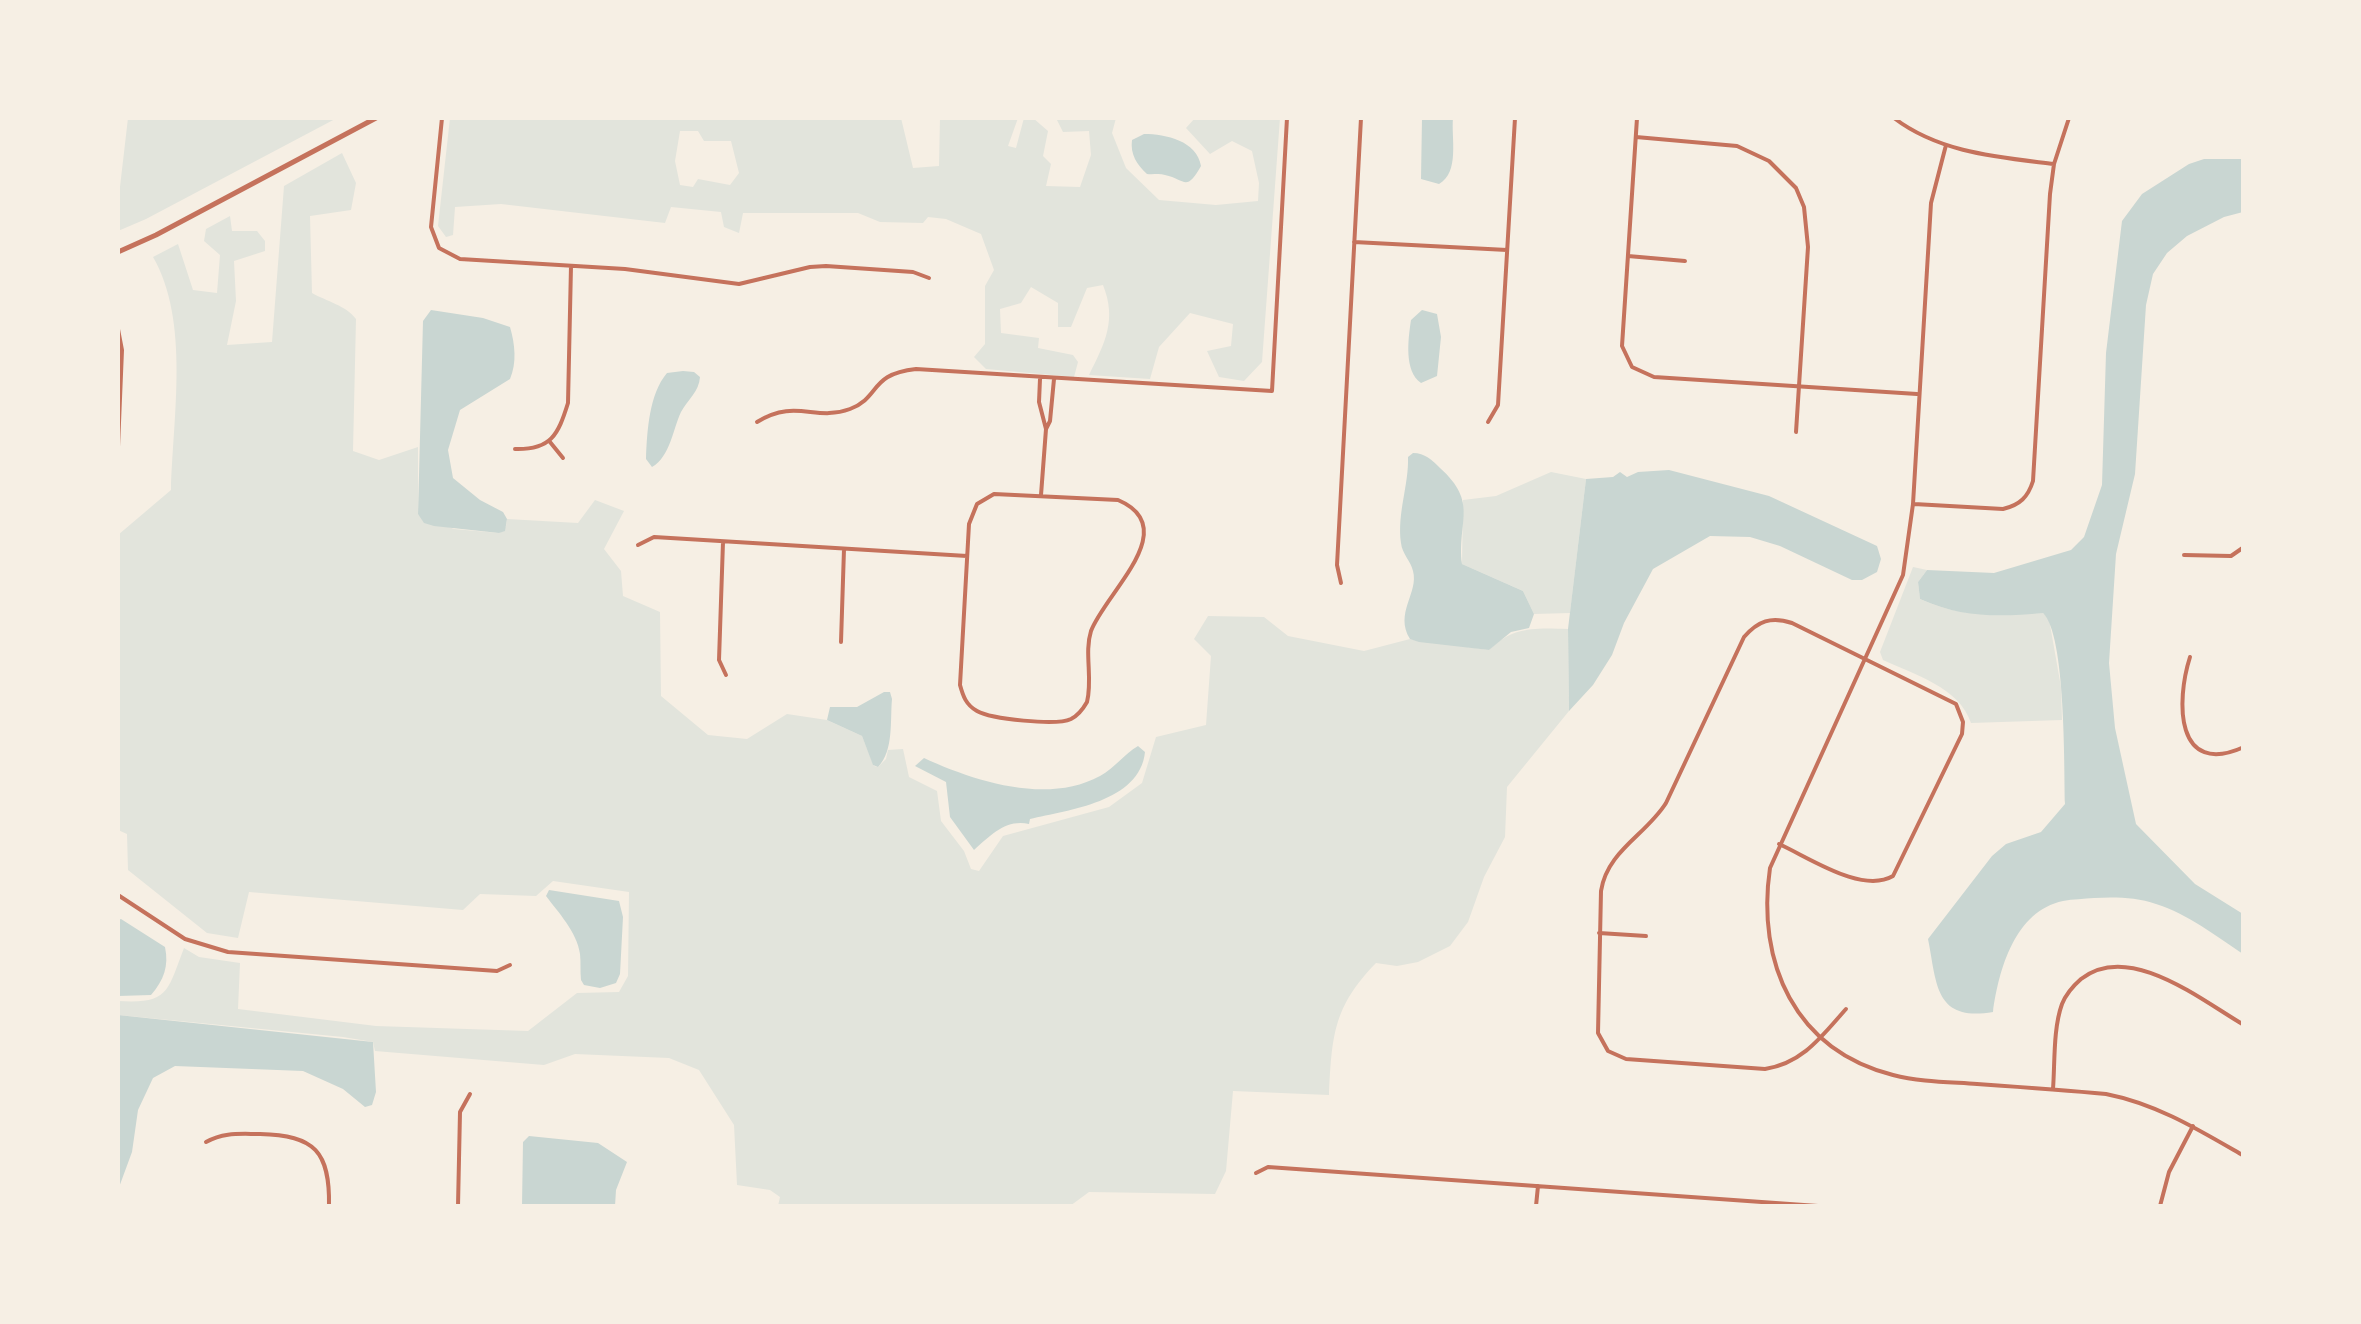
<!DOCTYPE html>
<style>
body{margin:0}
#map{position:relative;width:2361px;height:1324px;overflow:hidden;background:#f6efe4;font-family:Barlow,sans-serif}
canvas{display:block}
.frame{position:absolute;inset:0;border:120px solid #f6efe4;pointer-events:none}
</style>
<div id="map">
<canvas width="2361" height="1324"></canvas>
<div class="frame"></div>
</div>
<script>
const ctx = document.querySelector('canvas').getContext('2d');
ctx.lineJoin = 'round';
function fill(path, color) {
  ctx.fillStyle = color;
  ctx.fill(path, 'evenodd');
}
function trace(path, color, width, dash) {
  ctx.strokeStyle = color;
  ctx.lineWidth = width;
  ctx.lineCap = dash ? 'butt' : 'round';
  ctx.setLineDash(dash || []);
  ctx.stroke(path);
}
fill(new Path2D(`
 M128,118H337L146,219L118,231V204Z
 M450,118H901L913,168L939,166L940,118H1018L1008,146L1016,148L1024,118H1033L1048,131L1043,156L1051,164L1046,186L1080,187L1091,155L1089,131L1063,132L1056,118H1116L1112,133L1126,168L1159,200L1216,205L1258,201L1259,183L1252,151L1232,141L1210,154L1186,128L1195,118H1280L1262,362L1244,381L1219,377L1207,351L1231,346L1233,324L1190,313L1159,347L1150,379L1089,375C1105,343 1117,320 1103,285L1087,288L1071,327H1058V303L1031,287L1021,303L1000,309L1001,333L1039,338L1038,348L1073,355L1078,362L1074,377L986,369L974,357L985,344V286L994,270L981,234L946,219L928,217L923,223L880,222L858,213H743L739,233L724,227L721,212L671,207L665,223L501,204L455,207L453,235L446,237L438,226ZM680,131H698L704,141H731L739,173L730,185L698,179L693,187L680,185L675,161Z
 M342,153L356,183L351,210L310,216L312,293C326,301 347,306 356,319L353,451L379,460L418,447V514L454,529L499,533L506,526L507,519L578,523L595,500L624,511L604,549L621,571L623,596L660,612L661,696L708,735L747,739L787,714L827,720L862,736L874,766L878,767L886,759L888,750L903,749L909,777L937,791L941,821L964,851L971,869L979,871L1003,836L1109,807L1142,783L1156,737L1206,725L1211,656L1194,639L1208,616L1264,617L1288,636L1364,651L1410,639L1489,650C1513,626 1536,628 1568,629L1569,711L1507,787L1505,837L1484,877L1468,922L1450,946L1418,962L1397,966L1376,963C1333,1007 1332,1036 1329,1095L1233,1091L1226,1171L1215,1194L1089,1192L1070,1206H778L780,1197L770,1190L737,1185L734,1125L699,1070L669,1058L575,1054L544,1065L375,1051L373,1042L343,1037L118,1015V1001C169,1004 167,992 184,948L199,957L240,963L238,1009L376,1026L528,1031L577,993L619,992L628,976L629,892L553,881L536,896L480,894L463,910L249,892L238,938L207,933L128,870L127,834L118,830V535L171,490C173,417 190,321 153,257L178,244L193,290L217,293L220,255L204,241L206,229L230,216L232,231H257L265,241V251L234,261L236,301L227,345L272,342L284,186Z
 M1551,472L1586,479L1570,613L1534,614L1523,591L1462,564L1463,500L1496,496Z
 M1913,567L1927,570L1918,582L1920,599C1964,619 1996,613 2043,613L2049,619L2061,687L2062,720L1971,723C1959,687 1915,675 1883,660L1880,652Z`), '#e2e4dc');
fill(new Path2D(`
 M1422,118H1453C1451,138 1460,172 1439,184L1421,179Z
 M1144,134C1166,134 1197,141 1201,166C1186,193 1185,179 1165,175C1159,173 1153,175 1147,174C1137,165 1130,154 1132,140Z
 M2204,159H2243V212L2224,217L2187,236L2167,253L2153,274L2146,305L2135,474L2116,554L2109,663L2115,728L2136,824L2195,884L2243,914V954C2216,936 2188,914 2156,904C2136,897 2114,897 2094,898C2084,899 2073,899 2063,901C2015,911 1999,969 1993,1012C1934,1022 1937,983 1928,939L1992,856L2006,844L2041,832L2065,804C2064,767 2066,635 2043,613C1999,617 1962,618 1920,599L1918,582L1927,570L1994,573L2071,550L2084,537L2102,485L2106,353L2122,221L2142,194L2189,164Z
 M431,310L483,318L510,327C515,344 517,363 510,379L460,410L448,450L453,478L480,500L503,512L507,519L505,531L499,533L434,526L424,523L418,514L423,321Z
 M1422,310L1437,314L1441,337L1437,376L1421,383C1404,371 1408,340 1411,320Z
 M683,371L694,372L700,377C699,392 688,399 681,412C673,429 670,457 652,467L646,459C647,432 649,394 667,373Z
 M1413,453C1425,453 1432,460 1440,468C1479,503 1457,521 1462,564L1523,591L1534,614L1529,628L1511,632L1489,650L1419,642L1410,639C1394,613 1419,593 1413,571C1411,561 1402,554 1401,543C1397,513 1409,485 1408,457Z
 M1669,470L1769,496L1877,546L1881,559L1877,572L1862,580H1852L1780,546L1750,537L1710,536L1653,569L1624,623L1612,655L1593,685L1569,711L1568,629L1586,479L1613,477L1620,472L1627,477L1638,472Z
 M884,692H890L892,699C890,720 894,751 878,767L873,765L862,736L827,720L830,707H857Z
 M1138,746L1145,752C1140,802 1068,810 1030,819L1029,824C1006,819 991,835 974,850L950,817L946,782L915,766L924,758C974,781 1047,805 1100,776C1115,768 1124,754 1138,746Z
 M549,890L619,901L623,917L620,974L616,983L600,988L584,985L581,980C580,971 581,963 580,954C577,932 558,912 546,896Z
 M121,919L165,947C169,966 164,980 151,995L118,996V920Z
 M118,1015L373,1042L376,1092L372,1105L365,1107L343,1089L303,1071L175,1066L153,1078L138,1110L132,1152L118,1190Z
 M529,1136L598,1143L627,1162L616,1190L615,1206H522L523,1142Z`), '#c9d6d2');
trace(new Path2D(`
 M442,118L431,227L439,248L460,259L625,269L739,284L810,267L826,266L913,272L929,278
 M1637,118L1622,346L1632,367L1654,377L1917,394
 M1894,118C1940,153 1998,157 2054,164
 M1636,137L1737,146L1769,161L1796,188L1804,207L1808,247L1796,432
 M1946,145L1931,203L1913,504L1903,575L1770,868C1756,963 1795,1050 1893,1075C1920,1082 1949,1082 1977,1084C2020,1087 2063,1090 2106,1094C2157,1104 2199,1130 2244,1156
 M1354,242L1507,250
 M1628,256L1685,261
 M118,329L122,350L118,447
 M1040,379L1039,402L1046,429
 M757,422C796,398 815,422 850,409C881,397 869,374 916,369L1272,391L1287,118
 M1488,422L1498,405L1515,118
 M550,442L563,458
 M515,449C551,450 558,435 568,403L571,266
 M994,494L1118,500C1184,528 1105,593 1091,631C1084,653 1093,679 1087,702C1083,709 1079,715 1071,719C1056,726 991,719 977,711C966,705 963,696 960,685L969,524L977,504Z
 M1041,495L1046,429L1050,421L1054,379
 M1914,504L2003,509C2020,505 2028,497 2033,481L2050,194L2054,164L2069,118
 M723,542L719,660L726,675
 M638,545L654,537L967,556
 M2184,555L2231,556L2244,547
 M1341,583L1337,565L1361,118
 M841,642L844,549
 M2190,657C2176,701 2175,778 2244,747
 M1779,844C1810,858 1862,894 1893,876L1962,734L1963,722L1956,704L1792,623C1771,616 1758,621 1744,637L1666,803C1646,835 1607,851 1601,891L1598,1033L1608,1051L1626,1059L1765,1069C1803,1063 1822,1036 1846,1009
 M118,895L185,939L228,952L497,971L510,965
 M1599,933L1646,936
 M2053,1089C2055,1063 2053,1029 2062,1004C2066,994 2073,986 2081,979C2129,941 2201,1000 2244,1025
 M206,1142C224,1132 239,1134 260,1134C315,1135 330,1152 329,1206
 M1256,1173L1268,1167L1818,1206
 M458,1206L460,1112L470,1094
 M1536,1206L1538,1186
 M2160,1206L2169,1172L2193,1126`), '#c5725c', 4);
trace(new Path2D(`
 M118,252L156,235L376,118`), '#c5725c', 5);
</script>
